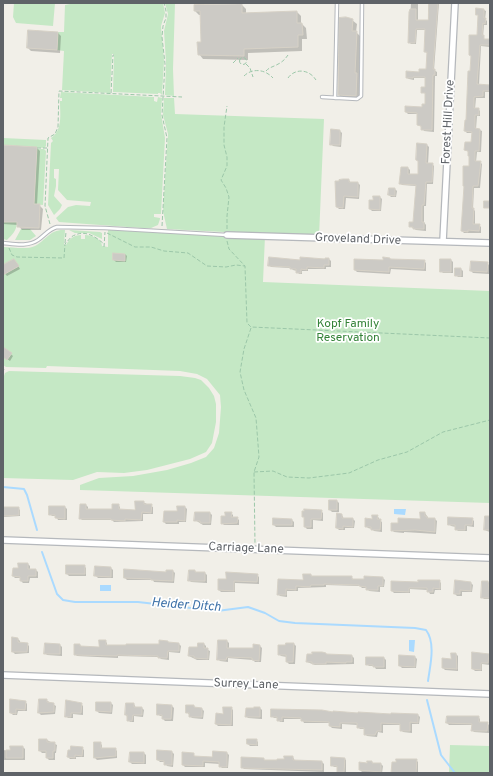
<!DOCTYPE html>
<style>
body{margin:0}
#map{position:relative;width:493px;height:776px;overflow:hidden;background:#f1efe8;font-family:Overpass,sans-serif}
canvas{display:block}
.frame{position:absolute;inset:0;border:4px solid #5f6368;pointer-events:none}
</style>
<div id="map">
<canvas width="493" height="776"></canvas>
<div class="frame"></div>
</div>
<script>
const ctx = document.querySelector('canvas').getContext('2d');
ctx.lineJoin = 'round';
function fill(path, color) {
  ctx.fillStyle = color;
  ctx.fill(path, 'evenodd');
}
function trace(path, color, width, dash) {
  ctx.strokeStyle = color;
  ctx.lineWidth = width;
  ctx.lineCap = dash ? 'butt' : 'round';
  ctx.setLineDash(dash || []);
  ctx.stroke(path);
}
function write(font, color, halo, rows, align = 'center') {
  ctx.font = font + ' Overpass,sans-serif';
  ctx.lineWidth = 3.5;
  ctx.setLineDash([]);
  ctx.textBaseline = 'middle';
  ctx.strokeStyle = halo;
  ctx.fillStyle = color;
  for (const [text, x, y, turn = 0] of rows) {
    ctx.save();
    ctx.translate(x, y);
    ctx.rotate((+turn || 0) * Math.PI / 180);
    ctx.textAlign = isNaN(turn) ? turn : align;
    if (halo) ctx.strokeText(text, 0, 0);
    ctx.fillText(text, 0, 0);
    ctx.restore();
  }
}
fill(new Path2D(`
 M14,3H55L53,26L16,23L13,17Z
 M75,3H163L165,13L161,26L164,61L162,95L160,93H158V94L113,92L114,54H112L110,93L62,90L64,51L57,50L58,32H64L65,5Z
 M165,3H175L173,69L174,96L165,95L166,62L164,31L168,14Z
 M61,92L154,97V101L157,102L158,97L162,98L161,114L165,138L161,214H154V217L160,218V219L158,225L151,228H142L59,222L56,218L68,207L76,205L90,206L91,202L67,200L58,190L59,169H54V178L56,179V186L54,196L62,205L60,209L54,215L48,205L51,143L53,141L51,138C63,130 60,114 60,101H62V98H60Z
 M164,98H174L175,114L324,119L319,237L167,229L163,211L168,134L163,115Z
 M3,138L46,140V146L44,148L3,145Z
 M37,149H44L46,151L43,205L34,204Z
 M3,222H17C17,230 12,235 7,240L3,239Z
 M108,228L265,236L263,282L490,291V503L80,490V485L99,478L133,476L167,470L191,463L206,457L214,448L219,433L221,407L220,395L207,379L197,374L180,371L47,366L46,368L6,367L3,365V247C13,247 26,250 35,246C46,240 50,229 65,230L64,245H66C69,239 74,235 81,235V239H85V235C92,235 102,239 102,246L108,247Z
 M21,229H30L36,236L30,240H15Z
 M69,230L100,232L102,233V239L89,233H75Z
 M9,371L180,376L195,378L201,380L209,388L214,396L216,404V422L212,443L206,452L190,459L147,470L124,473L97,472L73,480L3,478V379L5,373Z
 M450,745L490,746V773H449Z`), '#c5e8c5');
fill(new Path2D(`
 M394,509H406L405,515L394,514Z
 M100,585H111V591H100Z
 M409,640H415L414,652L409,651Z`), '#aadaff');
fill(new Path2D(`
 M411,3H418V21H429L430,5L428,3H439L434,70L437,72V76H435L434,132L424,131L422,127L418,125V114H408L406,112L423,108L426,105V94L422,92L426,88V78H414V80L409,79L407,78L427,70V53L425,52L426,30H417L416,44H411L409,42Z
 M242,5L246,9V13L297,12L301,16V23L306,28L307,39H302V51L248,53V60L203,59L199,54L202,43L201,15H199L195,11Z
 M484,10L486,11L485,19L487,21V25H484L483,37L485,40H490V47L481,46L479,85L490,86V92H485V98H476L475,109H478L480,111V116H477L476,129L480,130L482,131L481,152H477L476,162H480L482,164L480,188H474L473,209L475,211V225H479L481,227V233H464L462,231L470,158L469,156V152L465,150L472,143L473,133H467L465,131L471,72L478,36L479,16L477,14Z
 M352,20L357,24L356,32L361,37L359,77L361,79L360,100L343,99L339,95Z
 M29,31L58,33L61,36L60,53L31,51L28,48Z
 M332,130L340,131L342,133L341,147L333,146L331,144Z
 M427,145L429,147L428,164H432L434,166L433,184H427L426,206H424V222L426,225V231L416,230L410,226L414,223L417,186L402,185L400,183L408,168L410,170V175H419V162L417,160Z
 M3,146L37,148L40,151L37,205H39L43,209L41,230H22L18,225L3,224Z
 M349,180L351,183H358L360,185L359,199L346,198L345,209H339L337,207Z
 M395,189L397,191L396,197H391L389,195Z
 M380,197L382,199L381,211H372L370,209L374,201Z
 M125,254L127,256L126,262H116L114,260Z
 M329,259L331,261V267H326V269H308V271H302V274H299L297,271L293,270L291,268L271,267L269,265L301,261Z
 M390,259L391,260L424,261L426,263V271L391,269L390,274L357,272L355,270Z
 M451,260L453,262V273H443L441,271Z
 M16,262L20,269L7,276L3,271V267Z
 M487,263L489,265V274L473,273L471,271Z
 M461,269L463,271V277H458L456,275Z
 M3,348L13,356L10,361L3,356Z
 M337,501L339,503V512H332L330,510Z
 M143,502L153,507V514H143V521L114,522L112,520H82L80,518L86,505L88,507V510H113L118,505L120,507V510L136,511Z
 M490,505V532L487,531L485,530L489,517Z
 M65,507L67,509V520H58L56,516H52L50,514Z
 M185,507L187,509L186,522H179V524H166L164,522Z
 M3,508H18L20,510V516L3,517Z
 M321,511L323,513V521L313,520V529H307L305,527V519L303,516Z
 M210,513L212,515L211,525H203L195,520Z
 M231,513L233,515V518H237L239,520V525H224L222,523Z
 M421,513H425L429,519H435L437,521L436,534L404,532V533L394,532L392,530L421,520Z
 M342,515L344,519H353L355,521L354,528H345V530H339L337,528Z
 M377,516L379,518V520L382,522V532L374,531L372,529L368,528L366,526Z
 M472,519L474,521V527L467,526V531H458L456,529V527L451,526L449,524Z
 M292,520L294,522V527H276L274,525Z
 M28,564L30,566V570H36L38,572V578H30L29,583H23L21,581V578H15L13,576L19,569Z
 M84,566L86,568V576H69L67,574Z
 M111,568L113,570V578H98L96,576Z
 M173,571L175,573L174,583L154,582L153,580H127L125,578Z
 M195,571L197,573H205L207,575V583L191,582L189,580Z
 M257,575L259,577V584L235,583V592H221L219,590L227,580Z
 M311,575L313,577H351L353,579L364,580L383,578L385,580L384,587H380V592L369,591L367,588H362L360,586L326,585V587L298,588V591H287V597L280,596L278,594L279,580L304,581Z
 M439,581L441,583V590H435L434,594H430L428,590L410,589V593H394L392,591L419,583Z
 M456,581L471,583L473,585L472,592H462V596H457L455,594Z
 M488,582L490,584V599H484L482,597Z
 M18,639L20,641V643L27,644L29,646V653L15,654L13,652Z
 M105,641L107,643V646L160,645L179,644L181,646L180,653L169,652V660L161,659L159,657L118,656V658L77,656L75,654L80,645L82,647L100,648Z
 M227,641L229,643V649H254L260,646L262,648L261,662H255L253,660L228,658V662L220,661L218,659Z
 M199,644H204L206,646V649L210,651L209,660H197L189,656L198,648Z
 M294,644L296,646L295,664H289L287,662V657L281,656L279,654Z
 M60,645L62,647V656L47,655L45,653Z
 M456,654L458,656V671L445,670L443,668Z
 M327,655L352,656L354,658V664L315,665L307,662Z
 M488,655L490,656V665L482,664V671H475L473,669Z
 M415,657L417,659L416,668H402L400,666Z
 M384,658L386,660V669H376L374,666H369L367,664Z
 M46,700L56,706L55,714L41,715L39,713Z
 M25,701L27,704V711H18L17,715H13L11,713Z
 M111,703L113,705L112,714L99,713L97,711Z
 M81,704L83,706V715L73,714V718H68L66,716Z
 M127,704H134L136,708H142L144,710L143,717L134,716V722H130L126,715Z
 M172,706L174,708L173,721H165L163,719V716H160L158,714Z
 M194,706L196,708L202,709L204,711L203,719L192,718L190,716L187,712Z
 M231,708L233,710V726H218L216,724L224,715Z
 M260,708L262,710V719L248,718L246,716L247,709Z
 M418,715L420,717L419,724H412V733L403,732L401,730V725H383V733L378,732L377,737L367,736L365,734V729H360L358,727V725L342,724V729L332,728L330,726V723H304L302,719H284V722H280L278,718H274L272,716Z
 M478,717L480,719V723H487L489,725V733L474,732L472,730L473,725H449L447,723Z
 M40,740H47L57,745L56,753H55V760H49L47,758V753H42L40,751Z
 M256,740L258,742V746H250L248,744Z
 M100,743L102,745V749H115L117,751V758L97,760L95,758Z
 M23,747L25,749V760H3V750L11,751Z
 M82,748L84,750V757H76V759H70L68,757Z
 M172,752L174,754L173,767L167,766L165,762H160L158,760Z
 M144,753L146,755V764H132L130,762Z
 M227,753L229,755L228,768H222L220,766V764L205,763V767H185L183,765L193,754L195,757L213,758Z
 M293,757L295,761L322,762L324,764V772L244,769L242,767L263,759L266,761L285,760Z
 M344,758L346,760V773H339L338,772V767H334L332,765Z
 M416,760L418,762V773H393Z
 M372,762L374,764H381L383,766L382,773L362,772L360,770Z`), '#0003');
trace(new Path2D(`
 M3,487L24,489L27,495L37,530
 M42,552L57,594L63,600L75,602H138L217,611L248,607L265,613L279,621L295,623L415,628L426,630C436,643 430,666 428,681
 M427,700L441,755L455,773`), '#aadaff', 2);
const building = new Path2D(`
 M429,3H438L433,69H435V75H433L432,130H421V126L417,125V113L405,112V106L422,107V104H425V93H421V87H425V77H413V78H406V71L419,72V69H426L427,52H424L425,29H416L415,43H408L409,12L410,9H416V20H428Z
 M242,4V13L297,11V23H302L303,35H298V47L244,49V56L198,55L197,42H201L200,11H194V5Z
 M476,8L484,9V18H486L485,24L483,23L482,35H484V39H490V45H480L477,84L490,85V91H483V96L474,97V108H479V115H475V128L480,129L479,151H475V161H481L478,186H473L472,208H474L473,224H480L479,231L468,230V232L461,231L464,186H463V166H469V156H468V151L464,150L465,142H471L472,132L464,131L465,120H466L468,71H470L471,56L469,55V35H477L478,15H476Z
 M346,17L353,19L352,31H357L355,73H357L356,96L338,95L339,18Z
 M28,30L58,32L57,50L27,48Z
 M331,129L340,130V145H330Z
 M417,143L427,144L426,163H433L432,182H426L424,205H422V222H424V229H413V227H409V222H413L416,185L399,184L401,167H408V174H418V161L416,160Z
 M3,145L37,147L34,204H40L39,228L17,227V222H3Z
 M343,179H349V182H358V197L344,196L343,208L336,207L335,181H339V180Z
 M389,188H395V196L388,195Z
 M373,196H380V210L369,209V200H373Z
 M484,201H490L489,208H484Z
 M113,253L125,254V261L113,260Z
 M269,257L300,260V257L325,259V258H329V265H324V268L307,267V270L301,269V273H296V269H290V267L268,266Z
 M383,257L390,258V259L425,260L424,269L389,267V272L354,270V259L383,260Z
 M14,259L19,266L3,275V265Z
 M440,259H451V272H440Z
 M471,261L488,262L487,272L470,271Z
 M455,268H461V276H455Z
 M3,347L12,353L7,360L3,357Z
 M329,500H337V510H329Z
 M135,501H144V504H152L151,513L142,512L141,520L125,519V521L111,520V519H79L80,504H86V509H112V504H119V509L135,510Z
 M49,506H65V519L55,518V515H49Z
 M177,506H185V521L177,520V522H163L164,511H177Z
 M3,507H19V515L3,516Z
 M304,509L322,510L321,519H311V527H304V517H302V511H304Z
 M195,512H210V523H200V521H194Z
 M225,512H232L231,517H238L237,523L221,524V516H225Z
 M420,512H425V516H427V518H435V532L415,530L391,531V523H398V518L420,519Z
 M337,513L342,514V518H353V527L343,526V529L336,528Z
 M372,515H378L377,519H381L380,530H371V527H365V518L372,519Z
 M485,516H490V530H484Z
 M448,517L473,518L472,525H465V530H455V525H448Z
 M273,518L292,519V525H273Z
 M18,563H28V569H36V576H28V581H20V577L12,576L13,568H18Z
 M66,565H85V574H66Z
 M95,566L111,567V577L94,576Z
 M124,569L166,572V570H173V581L151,580V579L124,578Z
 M189,570H195V572H205V581H188Z
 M226,572L258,574L257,582L234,581V591L218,590V579H226Z
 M303,574H311V576H352V579H364V576L383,577V586H378V590H366V587L359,586V585L324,584V585H311L310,587L296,586V590L286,589V595H277L278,579L303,580Z
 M418,580H440V589L433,588V592H427V588H409V592L391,591V581L418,582Z
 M455,580L471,582V591L460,590V594H454Z
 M482,581H488L490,598H481Z
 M12,637L18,638V642L28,643L27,652H12Z
 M99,640H106V645H126V644H159V640L168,641V642L179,643V651H168L167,658H158V656L117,655V656L74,655V644H80V646L99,647Z
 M218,640H227V648H253V644L260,645L259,661L252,660V658L227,657L226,660H217Z
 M45,643L60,644V654H44Z
 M198,643H204V648H208V659L194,658V656H188L189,647H197Z
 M286,643H294L293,662H286V655H278V645H285Z
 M312,652H322L326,653V654L352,655V662H346V663L326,662V664H312V662H306L307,654H312Z
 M472,652L489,654L488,663H481V670L472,669Z
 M451,653H456L457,669L442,668V658L451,659Z
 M399,655L415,656V667L399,666Z
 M366,657H384V667H373V665H366Z
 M10,699L26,701L25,710L16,709V714L10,713Z
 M39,699H47V702L54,703V712L38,713Z
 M66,700L82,703L81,713H71V717H65Z
 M96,702H111V712L96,711Z
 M126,703H134V707H142V715H133L132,721H127V715H125Z
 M157,704L172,705L171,719H162V715H157Z
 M186,705H194V707L202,708V717H189V713H186Z
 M223,707H232L231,725L215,724L216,713L223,714Z
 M254,707H260V717H245L246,708H254Z
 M271,709L322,710L333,712V711L358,713V712L391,714V713L418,714V723L410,722V731H400V724L381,723V731H377L375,735H364V728H357V723H340V727L329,726V722L301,721V718L282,717V721H277V717H271Z
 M447,716H479V722H488L487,731H471L472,724L446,723Z
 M39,739H47V742H55V751H53V758H46V751H39Z
 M247,739H257V745L247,744Z
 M94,742H101V748H116V756L94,758Z
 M10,746H23V758H6V750H10Z
 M71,746L83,747L82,756L75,755V758L67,757L68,750H70Z
 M157,750L172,751V765H164V761L157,760Z
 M213,751L227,752V767H219V762L203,761V766L182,765V752L194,753V756L212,757Z
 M130,752H144V763L129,762Z
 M284,756H293V760L322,761V770L241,768V757L264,758V760H277V759H284Z
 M331,757L345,758L344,772H337V766H331Z
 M396,759H417L416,773H391L392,762H396Z
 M367,761H372V763H381V772L359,770V762L367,763Z`);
fill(building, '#cccac5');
trace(building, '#d6d1c6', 1);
const service = new Path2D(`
 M322,97L357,99L361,96L362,3
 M335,98L337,3
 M3,243C14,244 28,247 38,240C45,235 49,229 57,227L105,228L227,235`);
const minor = new Path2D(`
 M227,235L490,243
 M443,241L455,3
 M3,540L490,558
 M3,675L490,694`);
trace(service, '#b5b8bc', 4.5);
trace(minor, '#b5b8bc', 8);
trace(new Path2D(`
 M239,3V4
 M239.5 61a3.5 3.5 0 1 1 7 0a3.5 3.5 0 1 1-7 0Z
 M233,63L238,58
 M246,64L250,68L253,77
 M266,71C271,65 280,67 288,55
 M244,76C252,68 265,69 273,78
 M288,78C295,68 309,69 316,80
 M111,93L113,55H114
 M37,148H47
 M50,224L45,206L48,138L55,134L58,127L59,91L182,97
 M162,226L167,138L162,115L165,64L162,37L163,26L166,18V11L164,3
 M227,229V216L229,197L226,188L221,180L227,166V157L224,145V127L227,106
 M107,233L135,247H151L164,251L188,253L207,266L226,267L236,265L245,266
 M227,241L229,249L245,266L247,323L251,327L490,338
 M65,243L66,232
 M104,247L105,232
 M9,248L12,255L17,257L64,258L65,244C68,241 71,236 75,235C86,230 96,237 104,244
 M251,328L244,349L240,372L244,390L256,418L259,457L254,472L255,544
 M3,372L4,369
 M254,472L273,471L287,477L309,478L349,473L378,460L407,452L443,432L490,420`), '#9cc7a9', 1, [4, 2]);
trace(service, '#fff', 2.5);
trace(minor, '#fff', 5.5);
write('12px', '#5f6368', '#fff', [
 ["Forest Hill Drive",449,122,-87],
 ["Groveland Drive",358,240,2],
 ["Carriage Lane",246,549,2],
 ["Surrey Lane",246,685,2]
]);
write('12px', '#348238', '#fff', [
 ["Kopf Family",348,325],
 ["Reservation",348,339]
]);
write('italic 13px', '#4174aa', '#fff', [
 ["Heider Ditch",186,606,4]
]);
</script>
